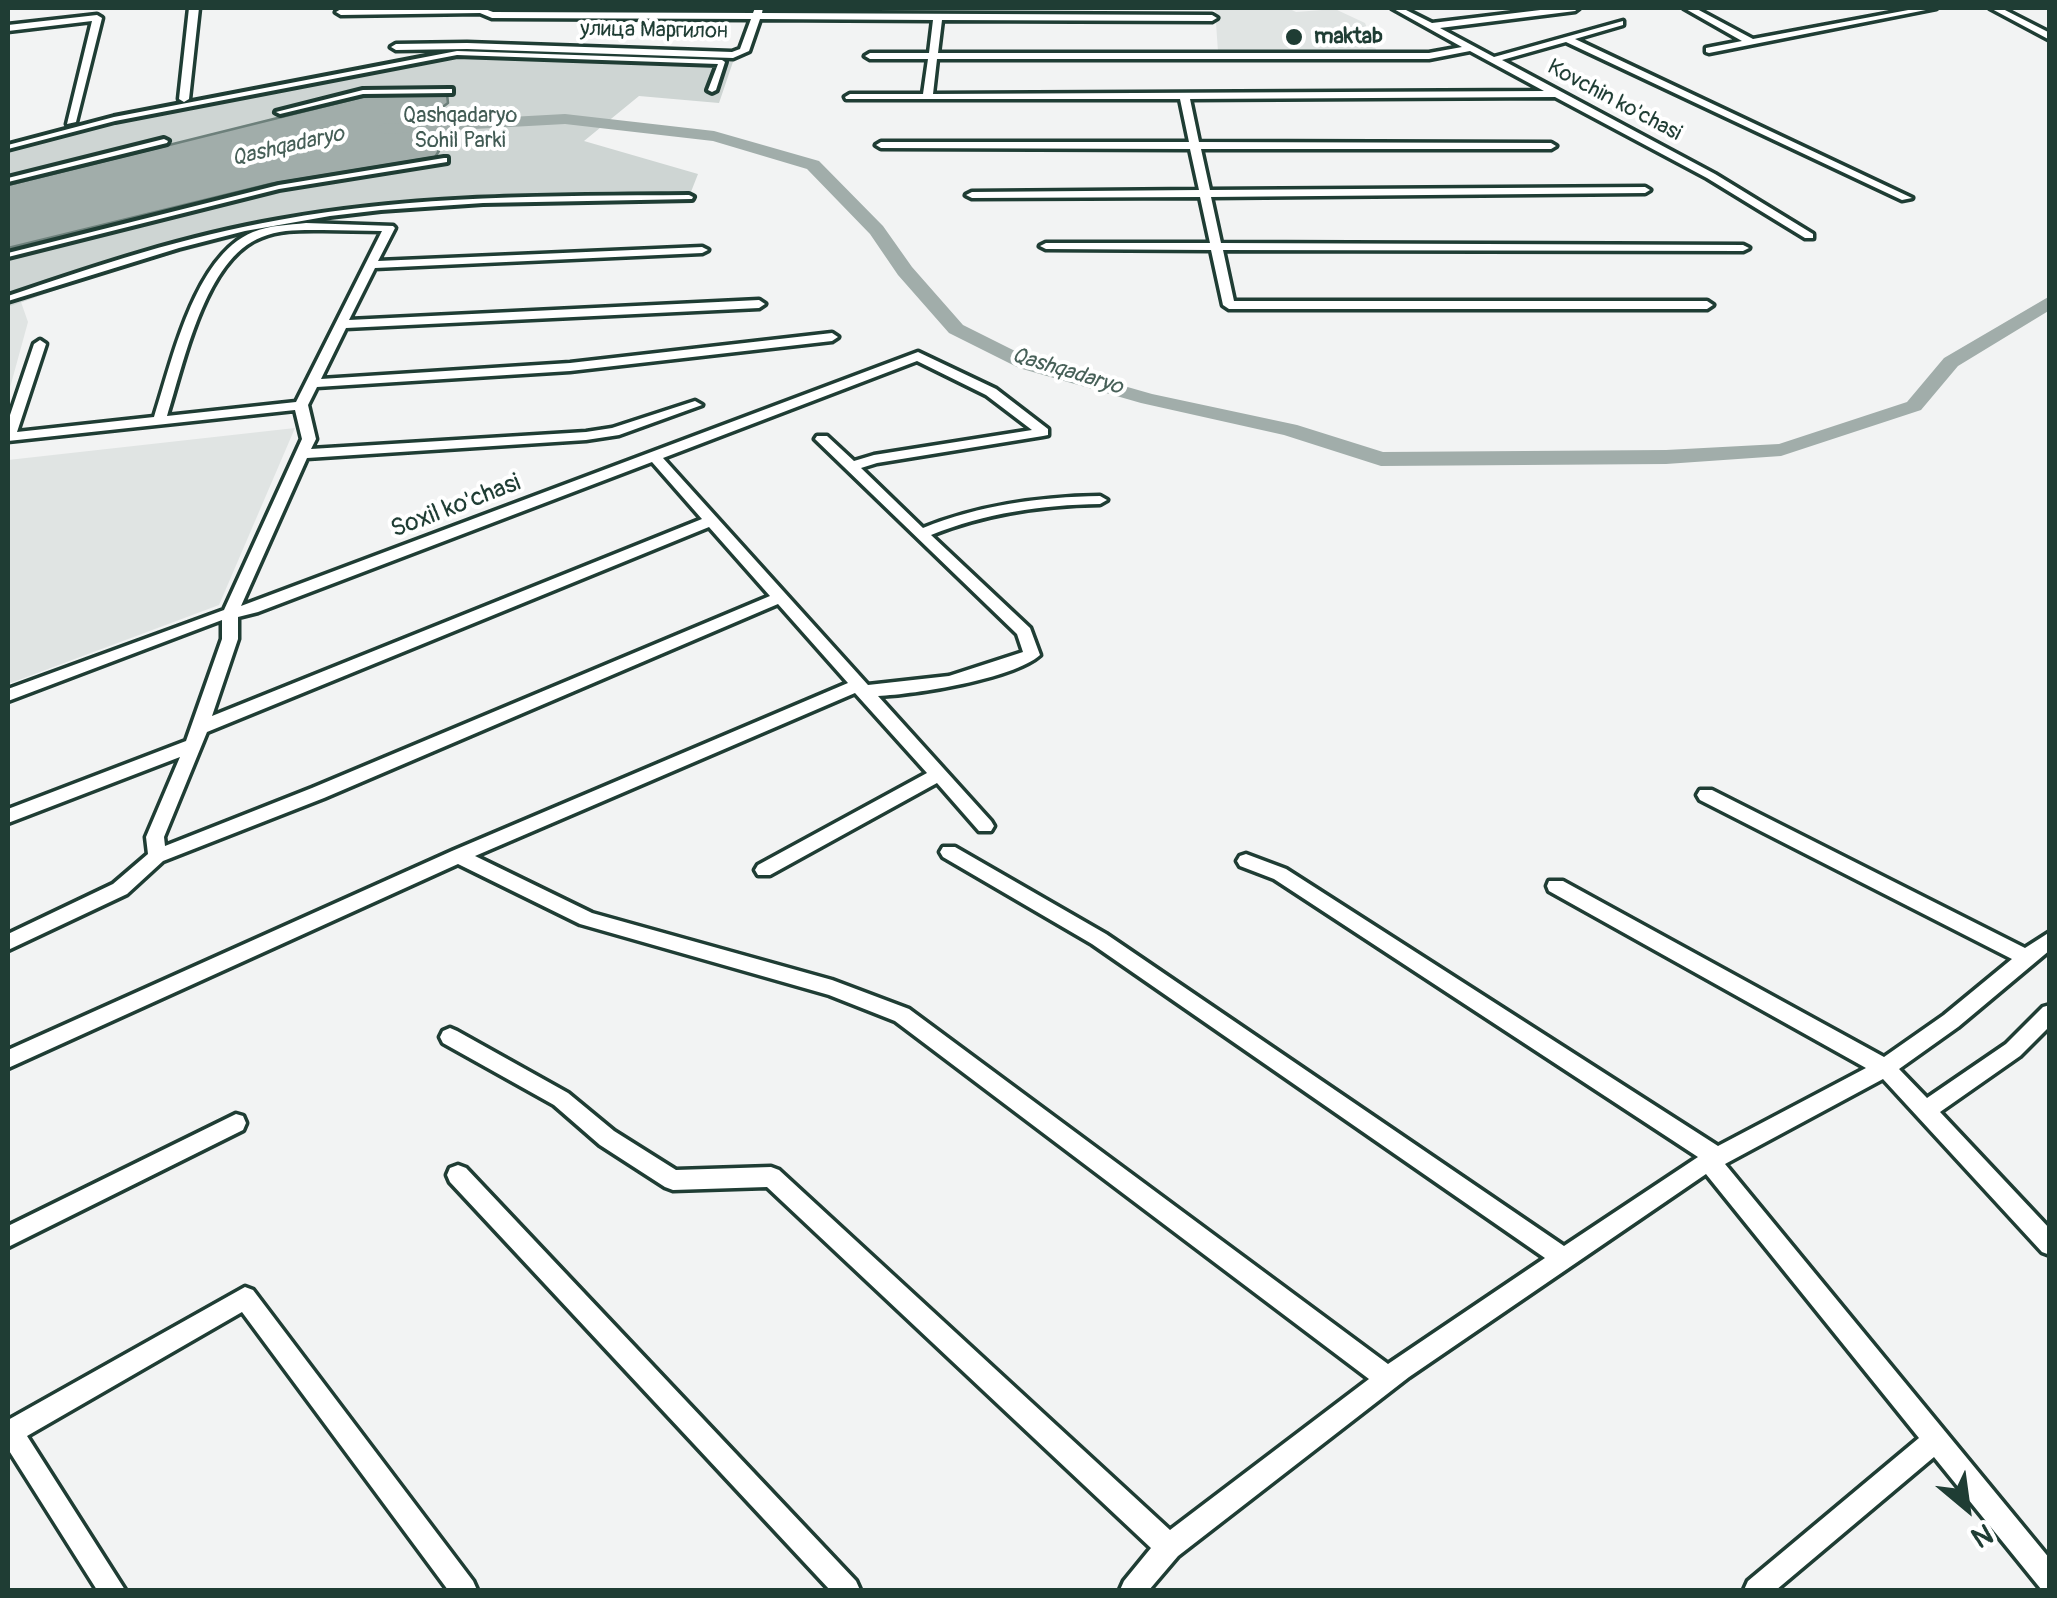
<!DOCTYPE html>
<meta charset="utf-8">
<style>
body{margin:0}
#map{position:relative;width:2057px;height:1598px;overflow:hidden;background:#f2f3f3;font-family:Pangolin,sans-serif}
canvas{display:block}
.frame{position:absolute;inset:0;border:10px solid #1f3d34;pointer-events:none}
.north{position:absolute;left:1917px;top:1458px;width:100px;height:100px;-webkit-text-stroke:8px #fff;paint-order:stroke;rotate:151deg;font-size:28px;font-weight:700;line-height:40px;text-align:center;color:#1f3d34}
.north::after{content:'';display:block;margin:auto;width:35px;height:45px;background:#1f3d34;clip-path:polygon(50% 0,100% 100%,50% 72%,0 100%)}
</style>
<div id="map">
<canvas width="2057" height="1598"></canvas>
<div class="frame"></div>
<div class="north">N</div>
</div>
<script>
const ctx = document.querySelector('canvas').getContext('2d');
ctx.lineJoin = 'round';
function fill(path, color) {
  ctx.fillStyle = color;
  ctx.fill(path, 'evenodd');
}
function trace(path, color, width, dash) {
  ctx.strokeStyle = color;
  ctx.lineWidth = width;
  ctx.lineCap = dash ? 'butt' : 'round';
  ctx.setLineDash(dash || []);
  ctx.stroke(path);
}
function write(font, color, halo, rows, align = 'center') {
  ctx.font = font + ' Pangolin,sans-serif';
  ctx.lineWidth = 8;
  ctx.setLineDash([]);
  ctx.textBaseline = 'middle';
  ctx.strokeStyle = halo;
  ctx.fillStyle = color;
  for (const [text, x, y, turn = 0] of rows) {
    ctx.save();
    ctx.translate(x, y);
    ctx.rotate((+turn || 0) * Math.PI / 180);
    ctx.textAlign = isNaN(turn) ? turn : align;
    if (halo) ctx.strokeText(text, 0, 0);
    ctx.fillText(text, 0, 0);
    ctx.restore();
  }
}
fill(new Path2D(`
 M1215,8H1288L1296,12L1335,9L1365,23L1377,52H1218Z
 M21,302L28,322L8,395V307Z
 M295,428L219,605L8,684V460Z`), '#e0e4e3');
fill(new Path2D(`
 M458,49L734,59L719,103L639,96L584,141L698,174L687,202C589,204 488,200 390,211C254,227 133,262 8,307V144L111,116Z`), '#ced5d3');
const water = new Path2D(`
 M447,94L448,103L421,123L419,134L425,144L439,151L435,157L270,184L8,248V185L362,97Z`);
fill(water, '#a1adaa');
trace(water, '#6d807b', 2.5);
fill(new Path2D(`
 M565,114L714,131L819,161L883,226L912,267L963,325L1033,360L1152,394L1297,425L1383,452L1666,450L1779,444L1907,402L1944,358L2050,296V310L1958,366L1921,410L1781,456L1666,464L1381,466L1284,435L1141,403L1019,368L949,333L898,275L870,234L807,169L713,141L565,124L383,134L375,129L383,124Z`), '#a1adaa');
const pedestrian = new Path2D(`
 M457,51L722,60L725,62L716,90L712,92L708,90L718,64L457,55L115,121L8,149V145L114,117Z
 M449,89H452V93L363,94L280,114L276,112L363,90Z
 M164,139L168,141L167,143L8,182V178Z
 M444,158H447V162L279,189L8,257V253L279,185Z
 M689,195L693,197L692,199L483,203L381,210L330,216L245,231L179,248L8,301V296C96,266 186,236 279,220C414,195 552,196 689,195Z`);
const minor = new Path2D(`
 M189,8H199L189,99L184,102L179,99Z
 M482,8L493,12L753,13L755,8H763L762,13L1212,15L1217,18L1212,21L942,20L938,53H1429L1462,47L1392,8H1402L1432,23L1557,8H1579L1575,11L1440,28L1494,57L1623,21V25L1575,39L1912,198L1902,200L1566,42L1502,60L1715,174L1813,234V238H1805L1707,178L1555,97L1190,99L1199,142L1551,143L1556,146L1551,149H1201L1210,190L1645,187L1650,190L1645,193L1211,197L1221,243L1743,245L1749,248L1743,251L1223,250L1234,301H1707L1713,305L1707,309H1229L1223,305L1211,250L1046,249L1040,246L1046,243H1210L1200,197L972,198L966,195L972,192L1199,190L1190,149L881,148L876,145L881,142H1189L1180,99H846L845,97L850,94H923L928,59H870L865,56L870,53H929L933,20L760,19L749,51L733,58L467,49L396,50L391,47L396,44L467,43L732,52L740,49L751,19L492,18L480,13L341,15L336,12L341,9ZM1470,51L1544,91L933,94L937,59H1429Z
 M1684,8H1695L1753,39L1919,8H1936L1709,53L1706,52V48L1742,41Z
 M1990,8H2001L2050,33V40Z
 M97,15L102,18L76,122L67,124L92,21L8,31V25Z
 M306,223L393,226L395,228L378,261L702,247L708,250L702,253L375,268L349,320L759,300L765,304L759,308L346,328L321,379L570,363L832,333L838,337L832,341L570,371L317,387L308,405L316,439L311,449L586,432L612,428L695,401L702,405L619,435L586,440L307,458L241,606L918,352L996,389L1048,429V435L1043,436L877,463L861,468L923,528C980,505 1039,497 1100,496L1107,500L1100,504C1041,505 986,513 931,535L1030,628L1040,655C1013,679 916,694 878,696L991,821L994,826L991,831H979L937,783L770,875H758L755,870L758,865L927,773L855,693L475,856L592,913L832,980L909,1009L1388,1364L1545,1258L1092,944L943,857L940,852L943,847H955L1106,934L1564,1246L1698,1157L1274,879L1240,866L1237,861L1240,856L1246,854L1286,869L1718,1146L1866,1068L1549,891L1547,886L1549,881H1563L1884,1057L1944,1015L2012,959L1700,800L1697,795L1700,790H1712L2025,948L2050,932V950L1958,1027L1899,1069L1927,1098L2006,1044L2043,1007L2050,1005V1026L2020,1056L1940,1112L2050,1229V1255L2042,1252L1883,1079L1725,1164L2050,1559V1590L2041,1589L1934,1457L1776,1590H1744L1748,1581L1919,1438L1706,1174L1409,1377L1178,1556L1149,1590H1120L1124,1581L1151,1548L767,1187L673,1190L665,1187L600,1145L554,1105L443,1043L440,1037L443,1031L450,1028L457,1031L568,1093L614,1131L676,1170L771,1167L779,1170L1170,1530L1369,1379L895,1021L829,995L580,924L458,864L8,1068V1050L452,851L848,683L778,604L324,798L163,861L127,894L8,950V934L113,884L148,854L146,837L180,757L8,823V809L186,741L222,639V620L8,701V689L224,610L302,439L295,410L8,441V421L34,344L40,340L46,344L17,432L154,417C172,362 194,256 253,232C270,225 289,225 306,223ZM323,230L382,231L296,402L167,416C184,363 205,258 262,237C280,229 304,230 323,230ZM917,361L986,395L1032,430L874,455L854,461L827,436H817L815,439L1017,634L1023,652L949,676L868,685L663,458ZM652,462L702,519L212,716L238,639V617L258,612ZM709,527L770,596L312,788L165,846L164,837L207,732Z
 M236,1114L243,1116L246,1123L243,1130L8,1247V1226Z
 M458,1165L466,1168L856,1581L860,1590H830L450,1182L447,1175L450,1168Z
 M245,1287L253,1290L473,1581L477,1590H448L242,1312L27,1436L125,1590H97L8,1449V1420Z`);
trace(pedestrian, '#1f3d34', 8);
trace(minor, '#1f3d34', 7);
fill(pedestrian, '#fff');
fill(minor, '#fff');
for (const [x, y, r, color] of [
 [1294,37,10,"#1f3d34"]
]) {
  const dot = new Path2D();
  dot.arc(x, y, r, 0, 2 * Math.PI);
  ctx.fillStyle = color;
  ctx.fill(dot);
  trace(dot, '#fff', 4);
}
write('22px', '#1f3d34', '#fff', [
 ["улица Маргилон",654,31,1],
 ["Kovchin ko'chasi",1614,101,28]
]);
write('bold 22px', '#1f3d34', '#fff', [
 ["maktab",1314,37]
], 'left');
write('22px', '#425b54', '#fff', [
 ["Qashqadaryo",460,116],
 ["Sohil Parki",460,141]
]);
write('italic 22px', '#465f57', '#fff', [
 ["Qashqadaryo",288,147,-13],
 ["Qashqadaryo",1067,372,17]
]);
write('25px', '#1f3d34', '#fff', [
 ["Soxil ko'chasi",456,507,-21]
]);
</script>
